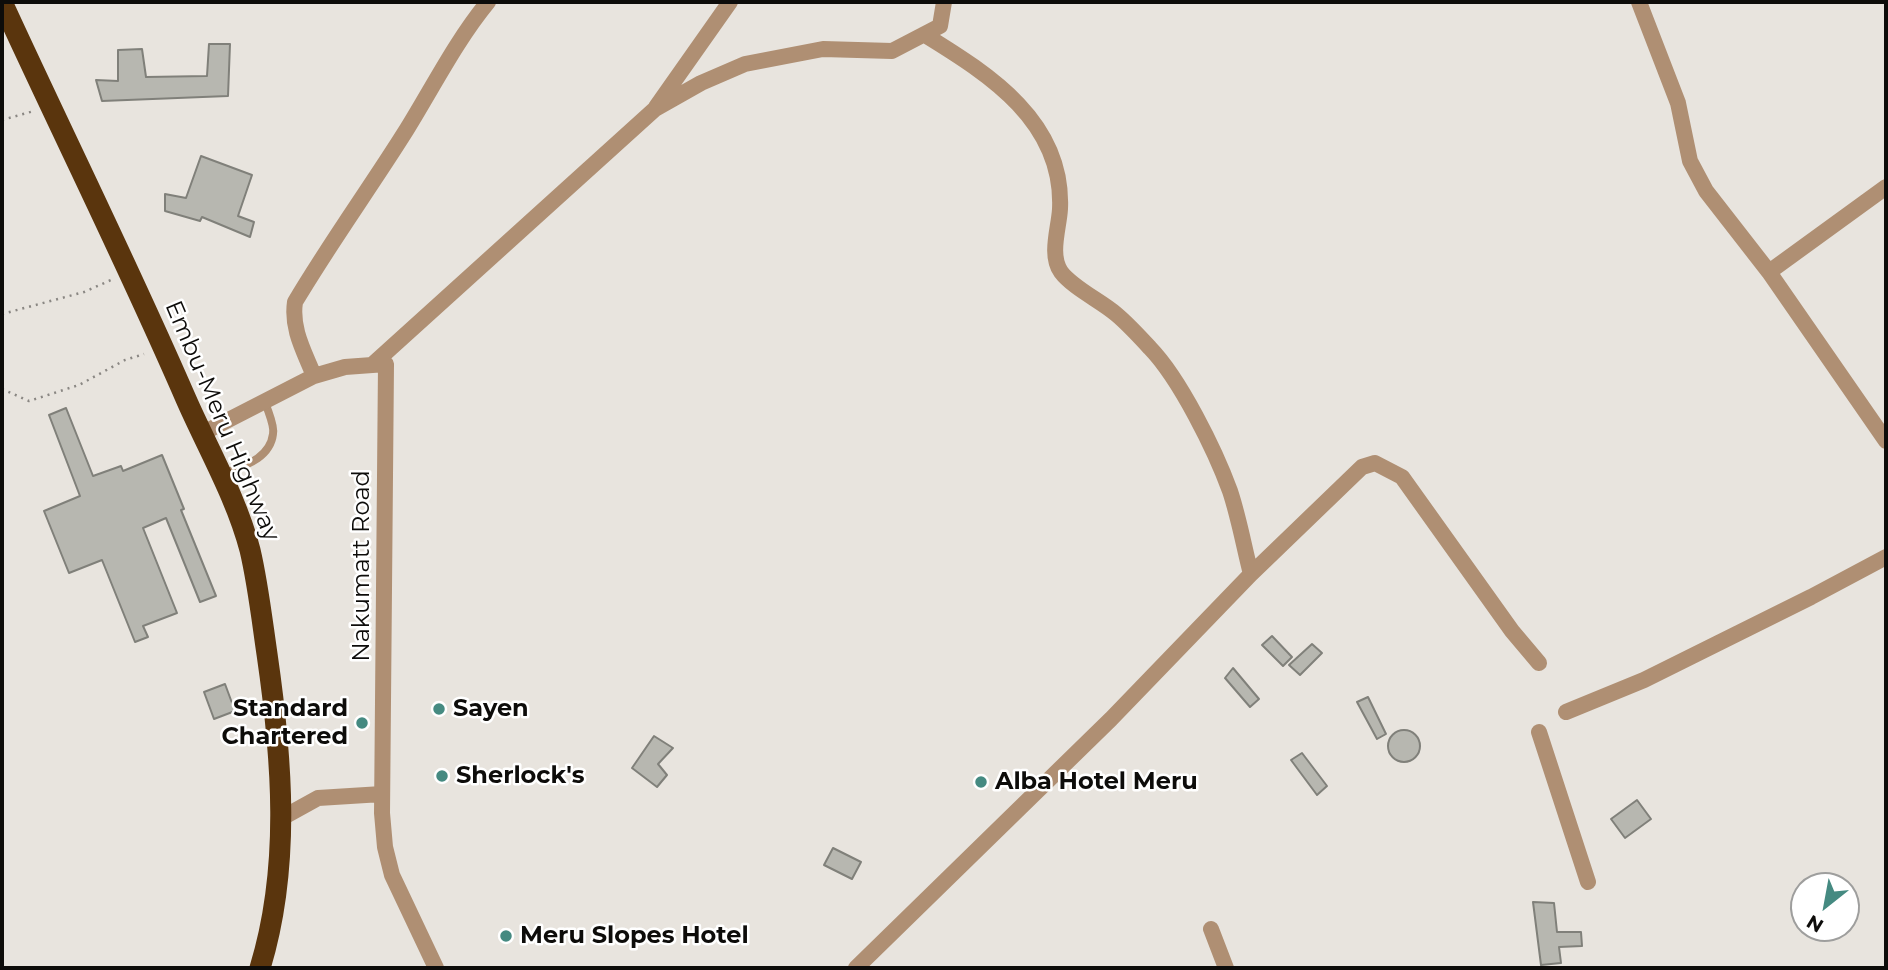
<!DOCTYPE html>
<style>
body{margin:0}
#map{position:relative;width:1888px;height:970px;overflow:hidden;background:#e8e4de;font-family:Montserrat,sans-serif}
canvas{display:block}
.frame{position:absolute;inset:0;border:4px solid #0d0c0a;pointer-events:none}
.north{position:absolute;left:1790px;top:872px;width:70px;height:70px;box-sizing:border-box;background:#fff;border:2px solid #9e9e9d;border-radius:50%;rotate:211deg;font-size:19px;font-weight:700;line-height:28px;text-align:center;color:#0d0c0a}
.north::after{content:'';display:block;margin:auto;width:24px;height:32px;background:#458a81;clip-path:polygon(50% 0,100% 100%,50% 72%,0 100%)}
</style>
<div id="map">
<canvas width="1888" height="970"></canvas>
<div class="frame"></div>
<div class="north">N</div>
</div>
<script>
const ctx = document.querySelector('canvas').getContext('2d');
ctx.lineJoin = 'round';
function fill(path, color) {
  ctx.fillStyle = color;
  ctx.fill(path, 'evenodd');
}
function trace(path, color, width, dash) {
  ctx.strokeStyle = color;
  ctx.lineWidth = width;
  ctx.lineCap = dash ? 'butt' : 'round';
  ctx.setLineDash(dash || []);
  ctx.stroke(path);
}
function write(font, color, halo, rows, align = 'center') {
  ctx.font = font + ' Montserrat,sans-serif';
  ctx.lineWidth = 5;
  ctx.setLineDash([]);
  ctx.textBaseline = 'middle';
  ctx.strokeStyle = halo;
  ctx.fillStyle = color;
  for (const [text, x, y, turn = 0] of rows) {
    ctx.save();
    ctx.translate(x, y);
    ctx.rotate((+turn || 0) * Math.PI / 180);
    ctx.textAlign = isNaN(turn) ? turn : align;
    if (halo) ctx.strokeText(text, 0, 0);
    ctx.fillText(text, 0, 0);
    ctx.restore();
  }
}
const building = new Path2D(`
 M209,44H230L228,96L102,101L96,80L118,81V50L142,49L146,77L207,76Z
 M201,156L252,175L238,216L254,222L250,237L202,217L200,221L165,211V194L186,198Z
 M66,408L93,476L121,466L123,471L162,455L184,509L181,510L216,596L200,602L166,518L143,528L177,613L143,626L148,637L135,642L102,560L69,573L44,511L80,496L49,415Z
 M1272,636L1292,657L1283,666L1262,645Z
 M1312,644L1322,653L1300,675L1289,665Z
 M1233,668L1259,699L1250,707L1225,678Z
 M225,684L235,711L214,719L204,692Z
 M1368,697L1386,734L1377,739L1357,702Z
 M1388 746a16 16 0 1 1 32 0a16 16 0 1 1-32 0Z
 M654,736L673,748L658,764L667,775L657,787L632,768Z
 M1302,753L1327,786L1317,795L1291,760Z
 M1637,800L1651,819L1625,838L1611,819Z
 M833,848L861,862L852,879L824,865Z
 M1533,902L1554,903L1557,932H1581L1582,946L1559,947L1561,963L1541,965Z`);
fill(building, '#b7b7b0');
trace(building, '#80807a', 2);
trace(new Path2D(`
 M2,120L34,111
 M2,314L84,292L111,280
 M2,389L29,401L79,385L125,360L144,354`), '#8a8783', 2.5, [2, 5]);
trace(new Path2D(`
 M223,474C243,466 270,459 273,434C275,425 267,410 265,401`), '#af8f73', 8);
trace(new Path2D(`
 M1639,2L1678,103L1690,161L1706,191L1769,272L1886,441
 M925,35C990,75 1064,122 1060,209C1059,228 1049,255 1061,272C1073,288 1101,301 1116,314C1128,324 1139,336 1150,348C1180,379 1215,450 1230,491C1239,518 1244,547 1251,574
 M656,107L730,2
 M1769,272L1886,187
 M372,365L655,109L701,83L745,64L823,49L892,51L940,26L944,2
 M314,376C304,351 291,329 295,302C330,243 370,188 407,129C433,87 456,41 488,2
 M201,434L314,376L345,367L386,364L382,813L385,847L392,875L436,968
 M1566,712L1644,680L1811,597L1886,557
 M1539,732L1588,882
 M280,819L318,798L382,794
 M1211,929L1226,968
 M856,968L1111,719L1251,574L1362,467L1375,463L1402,477L1512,631L1539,663`), '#af8f73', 16);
trace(new Path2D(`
 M2,2C63,135 128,265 186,399C207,447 237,499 250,550C258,584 262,620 267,654C282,757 291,867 260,968`), '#5a350d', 21);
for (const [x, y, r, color] of [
 [439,709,7,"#458a81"],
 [362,723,7,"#458a81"],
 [442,776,7,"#458a81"],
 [981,782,7,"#458a81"],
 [506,936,7,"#458a81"]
]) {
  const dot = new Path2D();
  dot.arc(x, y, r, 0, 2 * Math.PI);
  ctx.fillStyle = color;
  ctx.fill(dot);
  trace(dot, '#fff', 2.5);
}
write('24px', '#0d0c0a', '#fff', [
 ["Embu-Meru Highway",222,421,67],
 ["Nakumatt Road",362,566,-90]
]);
write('bold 24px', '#0d0c0a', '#fff', [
 ["Standard",348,709,"right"],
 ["Chartered",348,737,"right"],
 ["Sayen",453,709],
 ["Sherlock's",456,776],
 ["Alba Hotel Meru",995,782],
 ["Meru Slopes Hotel",520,936]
], 'left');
</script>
